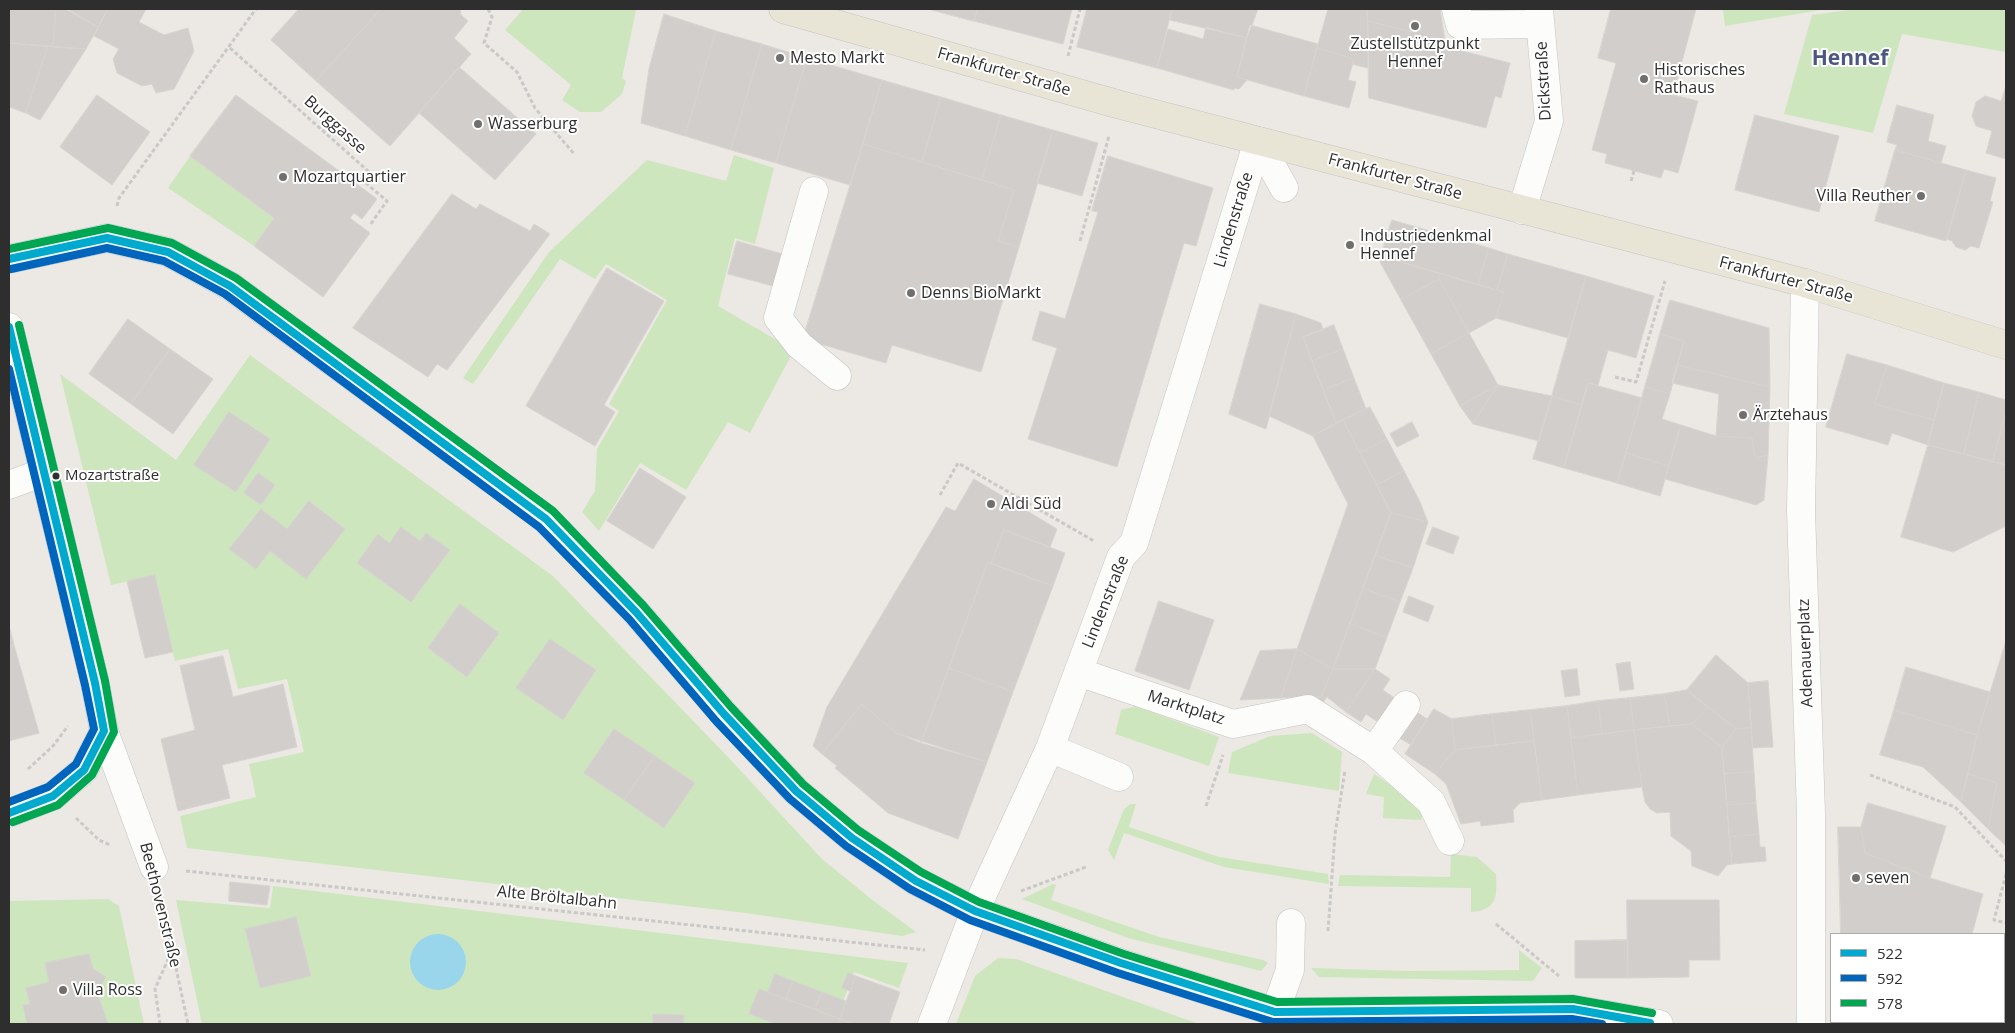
<!DOCTYPE html>
<meta charset="utf-8">
<style>
body{margin:0}
#map{position:relative;width:2015px;height:1033px;overflow:hidden;background:#ece8e4;font-family:"Open Sans",sans-serif}
canvas{display:block}
.frame{position:absolute;inset:0;border:10px solid #2e2e2e;pointer-events:none}
.legend{position:absolute;left:1830px;top:933px;width:175px;height:90px;box-sizing:border-box;background:#fff;border:1px solid #ababab;margin:0;padding:6px 9px;list-style:none;font-size:15px;color:#2e2e2e}
.legend li{display:flex;align-items:center;gap:10px;height:25px}
.legend b{width:25px;border:1px solid #ababab}
</style>
<div id="map">
<canvas width="2015" height="1033"></canvas>
<div class="frame"></div>
<ul class="legend">
<li><b style="height:6px;background:#00a9ce"></b>522</li>
<li><b style="height:6px;background:#0065bd"></b>592</li>
<li><b style="height:6px;background:#00a651"></b>578</li>
</ul>
</div>
<script>
const ctx = document.querySelector('canvas').getContext('2d');
ctx.lineJoin = 'round';
function fill(path, color) {
  ctx.fillStyle = color;
  ctx.fill(path, 'evenodd');
}
function trace(path, color, width, dash) {
  ctx.strokeStyle = color;
  ctx.lineWidth = width;
  ctx.lineCap = dash ? 'butt' : 'round';
  ctx.setLineDash(dash || []);
  ctx.stroke(path);
}
function write(font, color, halo, rows, align = 'center') {
  ctx.font = font + ' "Open Sans",sans-serif';
  ctx.lineWidth = 4;
  ctx.setLineDash([]);
  ctx.textBaseline = 'middle';
  ctx.strokeStyle = halo;
  ctx.fillStyle = color;
  for (const [text, x, y, turn = 0] of rows) {
    ctx.save();
    ctx.translate(x, y);
    ctx.rotate((+turn || 0) * Math.PI / 180);
    ctx.textAlign = isNaN(turn) ? turn : align;
    if (halo) ctx.strokeText(text, 0, 0);
    ctx.fillText(text, 0, 0);
    ctx.restore();
  }
}
fill(new Path2D(`
 M523,9L636,10L622,78L626,81L622,94L601,112H580L562,100L571,85L505,30Z
 M1723,9H1827L1725,26Z
 M1856,9H2006V52L1902,34L1873,133L1784,114L1812,15Z
 M734,155L774,168L755,244L735,238L718,306L794,350L750,433L728,422L686,490L640,463L599,531L582,512L595,491L597,449L619,411L609,404L667,300L606,264L595,279L560,259L473,384L463,378L549,252L647,160L726,181Z
 M190,156L274,218L254,246L168,188Z
 M250,355L553,576L729,758L822,859L870,898L916,932L902,936L746,913L187,848L180,816L256,797L249,764L304,752L287,679L238,689L228,649L175,661L155,575L111,585L60,374L176,460Z
 M1136,706L1219,737L1209,766L1115,734L1121,710Z
 M1312,733L1342,752L1339,791L1228,773L1232,752L1270,736Z
 M1374,774L1421,805L1424,811L1421,820L1383,818L1384,797L1366,794Z
 M1131,804H1136L1129,827L1219,857L1328,874L1329,884L1224,867L1124,833L1114,860L1108,850L1124,809Z
 M1451,854L1477,857L1496,874C1497,896 1498,910 1471,912V888L1338,886L1340,875L1450,877Z
 M1053,884L1056,885L1051,900L1159,937L1263,960L1268,963L1261,971L1128,938L1022,899Z
 M273,886L908,963L899,988L854,972L835,1024H202L176,900L270,908Z
 M108,899L119,906L144,1024H9V901Z
 M1519,950L1542,968L1533,981L1319,977L1311,968L1407,971L1519,970Z
 M998,958L1016,959L1199,1024H956L975,976Z`), '#cee6be');
fill(new Path2D(`
 M410 962a28 28 0 1 1 56 0a28 28 0 1 1-56 0Z`), '#99d6ec');
const building = new Path2D(`
 M9,9H56L53,47L9,43Z
 M56,9L67,10L98,27L86,49L53,47Z
 M68,9H108L98,27Z
 M108,9H146L139,22L164,35L188,28L194,51L174,89L156,93L152,84L142,86L117,73L113,59L119,49L94,36Z
 M299,9H381L316,81L271,40Z
 M381,9H460L461,15L468,21L454,38L471,54L390,146L316,81Z
 M928,9H978L974,21Z
 M978,9H1072L1063,44L974,21Z
 M1087,9H1172L1157,68L1077,47Z
 M1172,9H1258L1247,38L1170,20Z
 M1367,9H1440L1446,47L1414,39L1416,33L1368,21Z
 M1367,9L1368,68L1352,64L1354,59L1317,48L1328,9Z
 M1611,9H1696L1673,95L1698,101L1678,173L1664,169L1661,178L1605,163L1607,154L1592,150L1616,63L1598,58Z
 M664,14L716,31L685,136L641,123L649,69Z
 M1368,21L1416,33L1414,39L1510,63L1501,98L1495,96L1486,128L1369,98Z
 M1250,25L1318,44L1304,96L1237,77Z
 M1206,27L1247,38L1237,77L1247,80L1239,89L1234,88V90L1157,68L1168,29L1203,39Z
 M716,31L762,44L731,150L685,136Z
 M9,43L48,46L26,113L9,107Z
 M762,44L807,58L776,163L731,150Z
 M48,46L86,49L40,120L26,113Z
 M1317,48L1354,59L1348,80L1356,82L1349,108L1304,96Z
 M807,58L882,80L850,185L776,163Z
 M459,67L536,134L495,180L419,113Z
 M882,80L941,97L922,162L863,144Z
 M2006,85V159L1986,153L1992,131L1976,126L1972,116L1976,102L1985,96L2001,101Z
 M97,95L150,132L112,185L60,147Z
 M236,95L377,199L362,219L354,213L350,218L370,233L323,297L254,246L274,218L190,156Z
 M941,97L1001,115L982,180L922,162Z
 M1897,105L1934,115L1928,141L1946,146L1941,163L1895,150L1897,145L1887,142Z
 M1001,115L1053,130L1019,247L998,241L1014,190L982,180Z
 M1755,115L1839,136L1819,212L1735,190Z
 M1053,130L1098,143L1082,196L1037,183Z
 M863,144L1014,190L998,241L1019,247L981,372L892,345L886,363L803,339Z
 M1895,150L1966,170L1946,241L1875,221Z
 M1108,156L1213,188L1196,246L1184,243L1117,467L1028,439L1057,348L1032,340L1040,311L1065,319L1098,212L1092,211Z
 M1966,170L1996,178L1990,201L1993,202L1979,248L1971,246L1965,250L1956,247L1952,241L1947,239Z
 M452,194L476,209L480,204L530,231L534,224L550,234L447,370L437,364L428,377L353,328Z
 M1392,220L1489,248L1478,285L1381,256Z
 M737,241L782,254L773,286L728,274Z
 M1489,248L1508,254L1497,290L1478,285Z
 M1508,254L1586,276L1568,338L1496,318L1504,292L1497,290Z
 M1381,256L1439,273V279L1401,300L1380,262Z
 M607,268L664,301L604,405L615,412L595,446L526,406Z
 M1439,273L1504,292L1496,318L1469,333L1439,279Z
 M1586,276L1654,296L1636,358L1608,350L1598,385L1588,383L1582,405L1552,396Z
 M1439,279L1469,333L1431,354L1401,300Z
 M1670,300L1769,328L1770,387L1677,365L1684,341L1660,334Z
 M1260,304L1296,314L1266,429L1229,414Z
 M1296,314L1321,323L1323,330L1303,337L1336,423L1313,436L1269,416Z
 M128,319L170,349L131,404L89,374Z
 M1334,325L1343,349L1312,361L1303,337Z
 M1469,333L1498,385L1460,406L1431,354Z
 M1660,334L1684,341L1670,394L1645,387Z
 M170,349L213,379L173,434L131,404Z
 M1343,349L1354,378L1323,390L1312,361Z
 M1847,354L1887,365L1875,404L1934,420L1928,445L1892,433L1888,445L1826,427Z
 M1677,365L1770,387L1768,455L1755,458L1752,438L1716,436L1719,394L1672,383Z
 M1887,365L1944,383L1934,420L1875,404Z
 M1354,378L1366,409L1336,423L1323,390Z
 M1588,383L1642,398L1617,483L1564,468Z
 M1944,383L1979,392L1964,454L1928,445Z
 M1498,385L1552,396L1539,441L1473,424Z
 M1498,385L1473,424L1460,406Z
 M1645,387L1670,394L1662,419L1681,425L1669,466L1626,453Z
 M1979,392L2006,400V411L1993,462L1964,454Z
 M1552,396L1582,405L1564,468L1533,459Z
 M1370,407L1387,439L1360,453L1343,420Z
 M2006,411V465L1993,462Z
 M229,412L270,439L236,492L194,465Z
 M1343,420L1391,513L1333,669L1297,649L1348,504L1313,436Z
 M1412,422L1419,436L1397,447L1390,434Z
 M1681,425L1716,436L1752,438L1755,458L1768,455L1764,500L1756,505L1665,479Z
 M1387,439L1404,471L1377,485L1360,453Z
 M1928,445L2006,465V526L1953,552L1901,537Z
 M1626,453L1669,466L1660,496L1617,483Z
 M640,468L686,497L653,549L607,521Z
 M1404,471L1420,502L1428,522L1391,513L1377,485Z
 M258,473L275,485L261,505L244,493Z
 M974,479L1057,529L1050,547L1004,530L991,564L988,562L921,743L896,733L862,704L822,754L813,746L827,707L946,507L955,511Z
 M309,501L345,529L306,579L270,551L256,569L229,549L261,509L287,529Z
 M1391,513L1428,522L1413,568L1375,555Z
 M401,527L420,541L426,533L450,550L411,602L357,563L378,534L389,543Z
 M1433,527L1459,537L1453,554L1426,544Z
 M1004,530L1065,553L1053,586L991,564Z
 M1375,555L1413,568L1400,602L1363,588Z
 M988,562L1053,586L1013,692L949,668Z
 M155,575L173,652L145,658L127,581Z
 M1363,588L1400,602L1387,637L1350,624Z
 M1409,596L1434,606L1428,622L1403,612Z
 M1159,601L1214,620L1189,690L1135,671Z
 M460,604L499,633L467,677L428,648Z
 M1350,624L1387,637L1375,669H1333Z
 M9,625L14,645L9,647Z
 M550,639L596,670L563,720L516,688Z
 M2006,641V846L1988,829L1997,783L1968,774L1977,735Z
 M14,645L39,733L9,741V647Z
 M1297,649L1333,669L1321,697L1281,698Z
 M1297,649L1281,698L1240,700L1260,651Z
 M1716,655L1748,683L1751,728L1736,729L1687,690Z
 M223,656L233,697L283,684L297,747L222,765L230,798L178,811L161,739L195,730L180,666Z
 M1630,662L1634,689L1620,691L1616,664Z
 M1906,667L1990,692L1977,735L1894,710Z
 M949,668L1013,692L987,762L921,743Z
 M1333,669H1375L1346,712L1327,697L1320,707L1309,697H1321Z
 M1375,669L1390,679L1383,690L1400,702L1384,726L1366,714L1361,722L1346,712Z
 M1577,669L1580,695L1565,697L1561,671Z
 M1768,681L1773,747L1753,748L1748,683Z
 M1687,690L1708,707L1692,724L1670,726L1664,694Z
 M1664,694L1670,726L1634,730L1630,698Z
 M1630,698L1634,730L1602,734L1598,701Z
 M1598,701L1602,734L1571,738L1567,706Z
 M862,704L896,733L987,762L958,839L888,813L835,768L837,766L822,754Z
 M1567,706L1578,795L1542,800L1530,710Z
 M1409,707L1427,719L1411,745L1393,734Z
 M1708,707L1736,729L1722,747L1692,724Z
 M1434,709L1452,719L1455,750L1435,774L1405,754Z
 M1530,710L1534,741L1496,745L1492,714Z
 M1894,710L1977,735L1961,802L1923,767L1880,755Z
 M1492,714L1496,745L1455,750L1452,719Z
 M1692,724L1722,747L1732,864L1727,865L1718,876L1692,866L1691,851L1671,836L1670,812L1657,813L1650,809L1645,802L1642,787L1634,730Z
 M1751,728L1754,772L1724,774L1722,747L1736,729Z
 M614,729L655,756L624,800L584,773Z
 M1634,730L1642,787L1578,795L1571,738Z
 M1534,741L1542,800L1520,803L1513,810L1514,822L1481,826L1480,821L1461,824L1446,784L1435,774L1455,750Z
 M655,756L695,783L664,828L624,800Z
 M1754,772L1756,803L1727,805L1724,774Z
 M1968,774L1997,783L1988,829L1961,802Z
 M1756,803L1759,834L1729,837L1727,805Z
 M1868,803L1946,826L1930,878L1865,853L1861,827Z
 M1838,827H1861L1865,853L1930,878L1983,894L1972,934H1841Z
 M1759,834L1760,847H1765L1766,861L1732,864L1729,837Z
 M230,882L270,886L267,905L229,901Z
 M1627,900H1719L1720,960H1689V977L1628,978Z
 M296,917L311,976L260,988L245,929Z
 M1628,940V978H1575V941Z
 M89,954L93,969L106,977L97,992L108,1024H27L23,1005L30,1004L26,988L49,982L45,963Z
 M848,973L856,976L850,991L842,988Z
 M775,974L793,981L786,999L768,992Z
 M856,976L900,992L889,1024H855L840,1019Z
 M793,981L822,992L815,1009L786,999Z
 M759,989L840,1019L837,1024H776L749,1014Z
 M822,992L846,1001L840,1019L815,1009Z
 M653,1014L684,1015V1024H653Z
 M840,1019L855,1024H837Z`);
fill(building, '#d1cecb');
trace(building, '#d7d4d0', 1);
const minor = new Path2D(`
 M1456,9L1460,25L1540,24
 M1258,141L1284,188
 M814,191L778,318L799,345L837,376
 M1522,210L1549,121L1539,9
 M9,259L107,238L168,252L230,286L546,519L636,612L724,714L796,791L852,838L916,881L975,911L1121,963L1275,1012L1573,1009L1659,1024
 M1805,283L1801,511L1811,814V1024
 M9,327L95,683L104,731L84,770L53,796L9,813
 M9,485L44,472
 M1078,672L1233,724L1308,709L1374,751L1431,802L1450,841
 M104,731L154,867
 M1050,748L1119,777
 M1374,751L1406,705
 M1275,1012L1290,970L1291,923
 M932,1024L975,911L1050,748L1121,557L1134,543L1258,141`);
const major = new Path2D(`
 M783,9L1117,104L1805,283L2006,345`);
trace(minor, '#c5c4c5', 29);
trace(major, '#c6c5c4', 29);
trace(new Path2D(`
 M488,9L492,17L484,43L517,72L535,108L575,155
 M230,48L368,171L361,179L387,201L370,225
 M1068,56L1080,9
 M1631,181L1634,171
 M117,206L119,198L256,9
 M1080,241L1109,136
 M1615,377L1636,382L1665,281
 M940,495L958,463L1094,541
 M28,769L53,746L68,726
 M1870,775L1955,807L2006,861
 M1206,806L1223,755
 M76,818L99,840L110,845
 M186,871L925,950
 M2006,874L1994,920L2006,923
 M1021,891L1086,867
 M161,898L188,1024
 M1496,924L1559,976
 M1328,931L1335,834L1345,770
 M2004,997L2006,987
 M160,1024L155,989L172,950
 M1996,1024L1997,1022`), '#c9c9c8', 3, [4, 2.5]);
trace(minor, '#fcfcfb', 28);
trace(major, '#e8e4d6', 28);
trace(new Path2D(`
 M9,259L107,238L168,252L230,286L546,519L636,612L724,714L796,791L852,838L916,881L975,911L1121,963L1275,1012L1573,1009L1650,1023
 M9,327L95,683L104,731L84,770L53,796L9,813`), '#00a9ce', 8);
trace(new Path2D(`
 M11,269L107,248L164,261L225,294L539,527L629,619L716,721L790,799L846,846L910,889L970,920L1118,973L1273,1022L1572,1019L1602,1024
 M9,369L85,685L94,729L76,764L48,787L9,802`), '#0065bd', 8);
trace(new Path2D(`
 M9,249L108,228L172,243L236,278L553,511L643,605L731,707L803,784L858,830L921,872L979,902L1124,954L1277,1002L1573,999L1652,1013
 M13,822L58,805L92,775L114,732L105,681L19,325`), '#00a651', 8);
for (const [x, y, r, color] of [
 [1415,26,5,"#706f6e"],
 [780,58,5,"#706f6e"],
 [1644,79,5,"#706f6e"],
 [478,124,5,"#706f6e"],
 [283,177,5,"#706f6e"],
 [1921,196,5,"#706f6e"],
 [1350,245,5,"#706f6e"],
 [911,293,5,"#706f6e"],
 [1743,415,5,"#706f6e"],
 [56,476,4.5,"#2e2e2e"],
 [991,504,5,"#706f6e"],
 [1856,878,5,"#706f6e"],
 [63,990,5,"#706f6e"]
]) {
  const dot = new Path2D();
  dot.arc(x, y, r, 0, 2 * Math.PI);
  ctx.fillStyle = color;
  ctx.fill(dot);
  trace(dot, '#fff', 2);
}
write('15px', '#2e2e2e', '#fff', [
 ["Mozartstraße",65,476]
], 'left');
write('16px', '#2e2e2e', '#fff', [
 ["Zustellstützpunkt",1415,44,"center"],
 ["Hennef",1415,62,"center"],
 ["Mesto Markt",790,58],
 ["Historisches",1654,70],
 ["Rathaus",1654,88],
 ["Wasserburg",488,124],
 ["Mozartquartier",293,177],
 ["Villa Reuther",1911,196,"right"],
 ["Industriedenkmal",1360,236],
 ["Hennef",1360,254],
 ["Denns BioMarkt",921,293],
 ["Ärztehaus",1753,415],
 ["Aldi Süd",1001,504],
 ["seven",1866,878],
 ["Villa Ross",73,990]
], 'left');
write('16px', '#2e2e2e', '#fff', [
 ["Frankfurter Straße",1004,72,16],
 ["Dickstraße",1544,81,-93],
 ["Burggasse",335,125,42],
 ["Frankfurter Straße",1395,177,15],
 ["Lindenstraße",1234,220,-73],
 ["Frankfurter Straße",1786,280,15],
 ["Lindenstraße",1106,602,-68],
 ["Adenauerplatz",1806,653,-92],
 ["Marktplatz",1186,708,18],
 ["Alte Bröltalbahn",557,898,6],
 ["Beethovenstraße",160,905,76]
]);
write('bold 21px', '#4d5680', '#fff', [
 ["Hennef",1850,59]
]);
</script>
